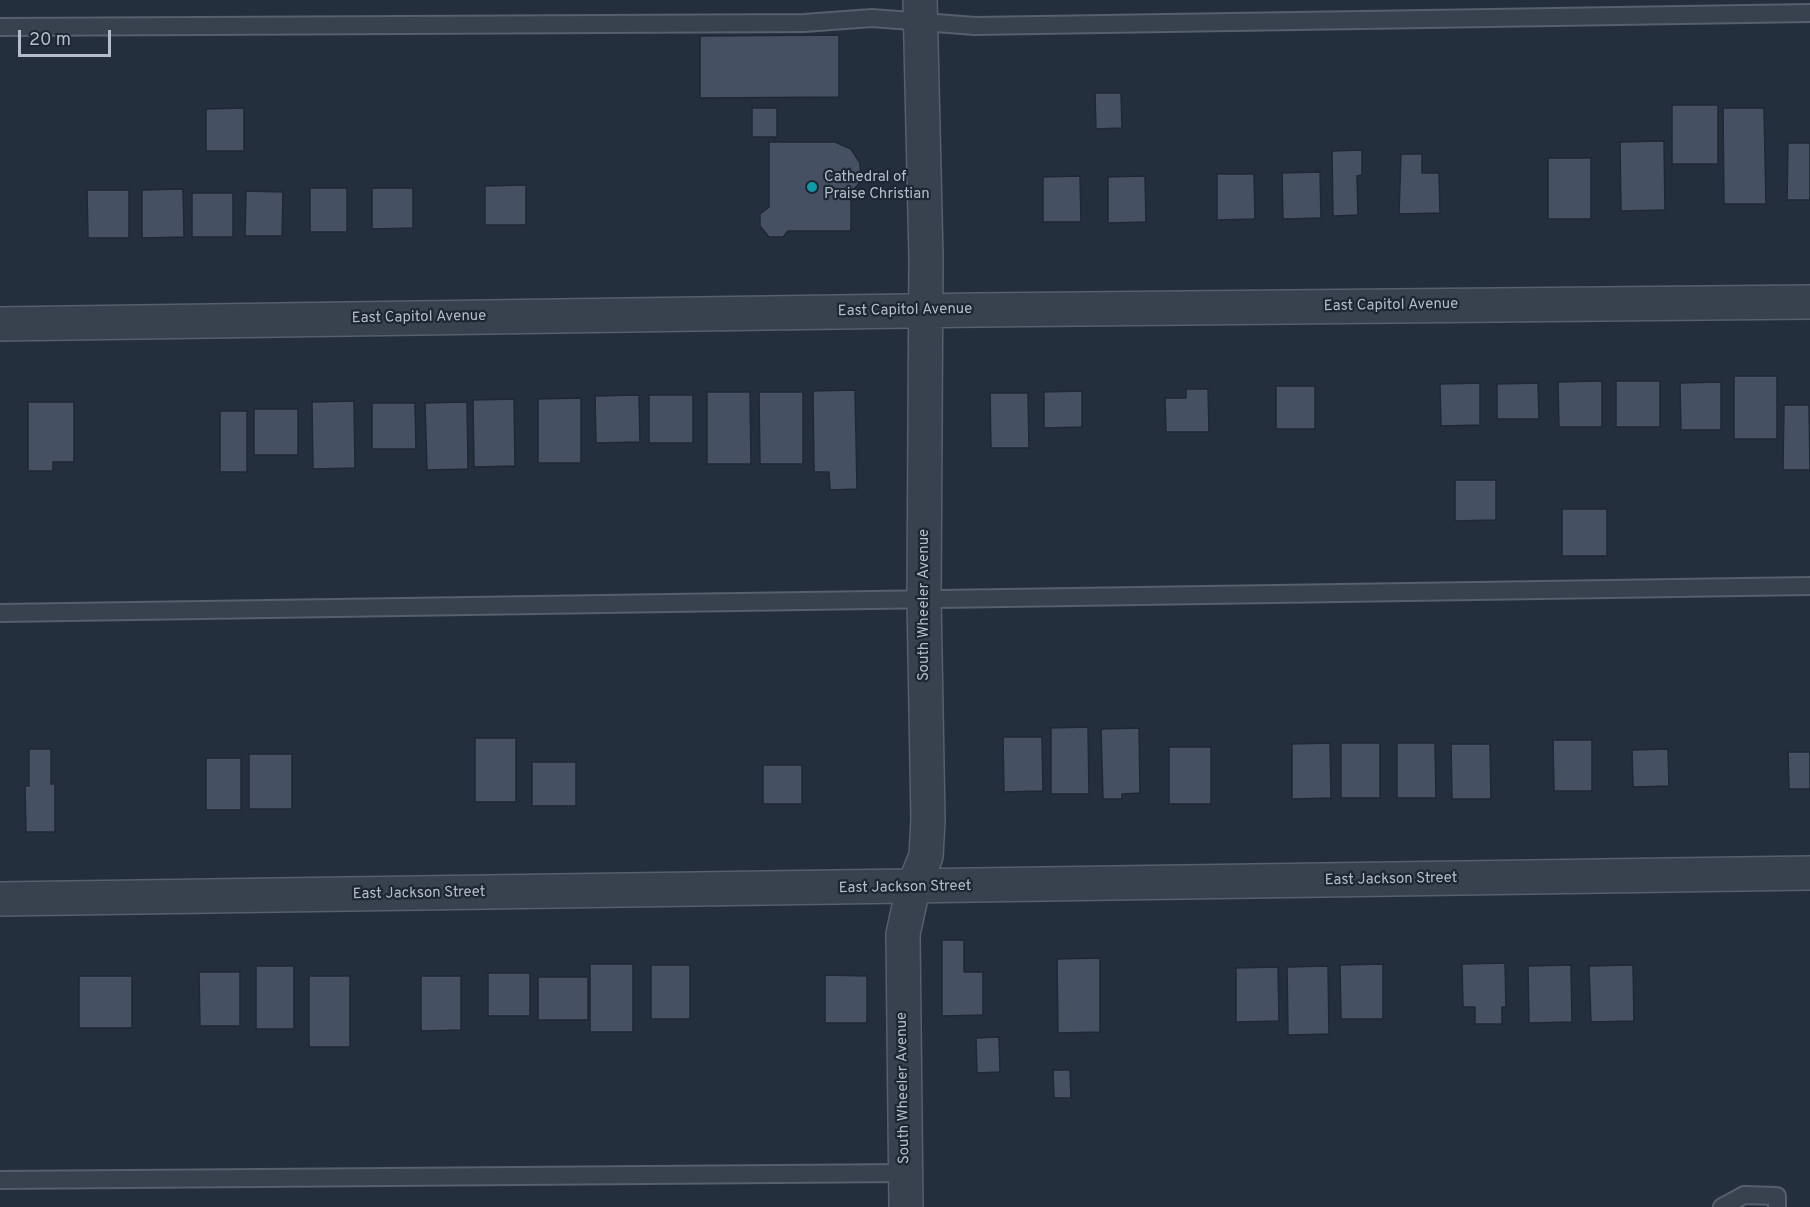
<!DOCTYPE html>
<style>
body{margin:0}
#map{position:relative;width:1810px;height:1207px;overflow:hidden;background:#242f3e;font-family:Overpass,sans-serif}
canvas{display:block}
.scale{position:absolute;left:18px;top:30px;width:93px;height:27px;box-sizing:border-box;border:3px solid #b4bcc9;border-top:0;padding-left:8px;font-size:18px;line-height:21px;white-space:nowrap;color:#b4bcc9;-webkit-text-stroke:4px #1d2633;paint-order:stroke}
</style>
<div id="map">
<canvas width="1810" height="1207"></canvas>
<div class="scale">20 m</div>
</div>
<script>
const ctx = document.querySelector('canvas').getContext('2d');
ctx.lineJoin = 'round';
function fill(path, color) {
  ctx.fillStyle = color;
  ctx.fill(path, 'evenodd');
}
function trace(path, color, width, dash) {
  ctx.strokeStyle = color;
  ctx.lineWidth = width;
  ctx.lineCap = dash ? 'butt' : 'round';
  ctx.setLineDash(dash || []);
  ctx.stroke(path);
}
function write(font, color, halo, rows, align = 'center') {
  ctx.font = font + ' Overpass,sans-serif';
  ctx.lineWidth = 4.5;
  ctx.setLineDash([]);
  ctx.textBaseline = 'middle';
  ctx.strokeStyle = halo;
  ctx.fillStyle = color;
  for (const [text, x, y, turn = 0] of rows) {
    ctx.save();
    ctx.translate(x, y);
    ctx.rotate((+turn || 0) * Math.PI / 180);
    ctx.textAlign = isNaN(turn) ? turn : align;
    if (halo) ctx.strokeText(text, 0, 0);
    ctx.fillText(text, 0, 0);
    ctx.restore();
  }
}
const building = new Path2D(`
 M839,35V97L700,98V36Z
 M1095,93H1121L1122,128L1096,129Z
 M1672,105H1718V164H1672Z
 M244,108V151H206V109Z
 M752,108H777V137H752Z
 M1723,108H1764L1766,204H1724Z
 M1664,141L1665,210L1621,211L1620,142Z
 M769,142H835L851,149L860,163L861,181L851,193V231H788L783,237H769L760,226V214L769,207Z
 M1788,143H1810V200H1787Z
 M1362,150V175L1357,176L1358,215L1333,216L1332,151Z
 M1401,154H1422V173H1439L1440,213L1399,214Z
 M1548,158H1591V219H1548Z
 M1320,172L1321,218L1283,219L1282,173Z
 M1217,174H1254L1255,219L1217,220Z
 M1080,176L1081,222H1043V177Z
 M1145,176L1146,222L1108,223V177Z
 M526,185V225H485V186Z
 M310,188H347V232H310Z
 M372,188H413V228L372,229Z
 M183,189L184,237L142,238V190Z
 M87,190H129V238H88Z
 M246,191L283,192L282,236H245Z
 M192,193H233V237H192Z
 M1734,376H1777V439H1734Z
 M1602,381V427H1559L1558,382Z
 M1616,381H1660V427H1616Z
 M1721,382V430H1681L1680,383Z
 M1480,383V425L1441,426L1440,384Z
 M1538,383L1539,419H1497V384Z
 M1276,386H1315V429H1276Z
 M1186,389H1208L1209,432H1166L1165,398H1186Z
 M855,390L857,489L830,490L829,472H814L813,391Z
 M1082,391V427L1044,428V392Z
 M707,392H750L751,464H707Z
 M759,392H803V464H760Z
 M990,393H1028L1029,448H991Z
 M639,395L640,442L596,443L595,396Z
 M649,395H693V443H649Z
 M581,398V463H538V399Z
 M514,399L515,466L474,467L473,400Z
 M354,401L355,468L313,469L312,402Z
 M28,402H74V462H53V471H28Z
 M467,402L468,469L427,470L425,403Z
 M372,403H415L416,449H372Z
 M1784,405H1809L1810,470H1783Z
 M254,409H298V455H254Z
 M220,411H247V472H220Z
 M1455,480H1496V520L1455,521Z
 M1562,509H1607V556H1562Z
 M1088,727L1089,794H1051V728Z
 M1139,728L1140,793L1122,794V799H1103L1101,729Z
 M1003,737H1042L1043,791L1004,792Z
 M475,738H516V802H475Z
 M1553,740H1592V791H1554Z
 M1330,743L1331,798L1292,799V744Z
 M1341,743H1380V798H1341Z
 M1397,743H1435L1436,798H1397Z
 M1451,744H1490L1491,799H1452Z
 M1169,747H1211V804H1169Z
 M29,749H51V784H55V832H26L25,786H29Z
 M1668,749L1669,786L1633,787L1632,750Z
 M1788,752H1810V789H1789Z
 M249,754H292V809H249Z
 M206,758H241V810H206Z
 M532,762H576V806H532Z
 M763,765H802V804H763Z
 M942,940H964V972H983V1015L942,1016Z
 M1100,958V1032L1058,1033L1057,959Z
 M1505,963L1506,1007H1502V1024H1475V1007H1463L1462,964Z
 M590,964H633V1032H590Z
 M1383,964V1019H1341L1340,965Z
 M651,965H690V1019H651Z
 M1571,965L1572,1022L1529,1023L1528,966Z
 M1633,965L1634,1021L1591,1022L1589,966Z
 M256,966H294V1029H256Z
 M1328,966L1329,1034L1288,1035L1287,967Z
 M1278,967L1279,1021L1236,1022V968Z
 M199,972H240V1026H200Z
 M488,973H530V1016H488Z
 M825,975L867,976V1023H825Z
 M79,976H132V1028H79Z
 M309,976H350V1047H309Z
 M421,976H461V1030L421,1031Z
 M538,977H588V1020H538Z
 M999,1037L1000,1072L977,1073L976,1038Z
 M1053,1070H1070L1071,1098H1054Z`);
fill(building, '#455162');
trace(building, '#1f2835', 1.5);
const service = new Path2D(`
 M0,27L804,23L872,18L975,26L1810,13
 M0,613L1810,586
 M0,1180L906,1173
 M1722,1207L1744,1195L1777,1196V1207`);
const minor = new Path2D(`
 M0,324L977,310L1810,302
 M0,899L1810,873
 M906,1207L903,934L913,888L926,856L928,820L924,598L926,257L920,0`);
trace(service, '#565f6c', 20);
trace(minor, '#565f6c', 36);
trace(service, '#38414e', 16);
trace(minor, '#38414e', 33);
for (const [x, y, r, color] of [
 [812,187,6,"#0f9aa8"]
]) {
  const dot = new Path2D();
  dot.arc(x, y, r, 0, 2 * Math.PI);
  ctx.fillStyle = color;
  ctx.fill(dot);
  trace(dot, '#1d2633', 2);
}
write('15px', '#b4bcc9', '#1d2633', [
 ["Cathedral of",824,178],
 ["Praise Christian",824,195]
], 'left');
write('15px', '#b4bcc9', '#1d2633', [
 ["East Capitol Avenue",1391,306,-1],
 ["East Capitol Avenue",905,311,-1],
 ["East Capitol Avenue",419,318,-1],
 ["South Wheeler Avenue",925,605,-90],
 ["East Jackson Street",1391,880,-1],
 ["East Jackson Street",905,888,-1],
 ["East Jackson Street",419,894,-1],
 ["South Wheeler Avenue",904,1088,-91]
]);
</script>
